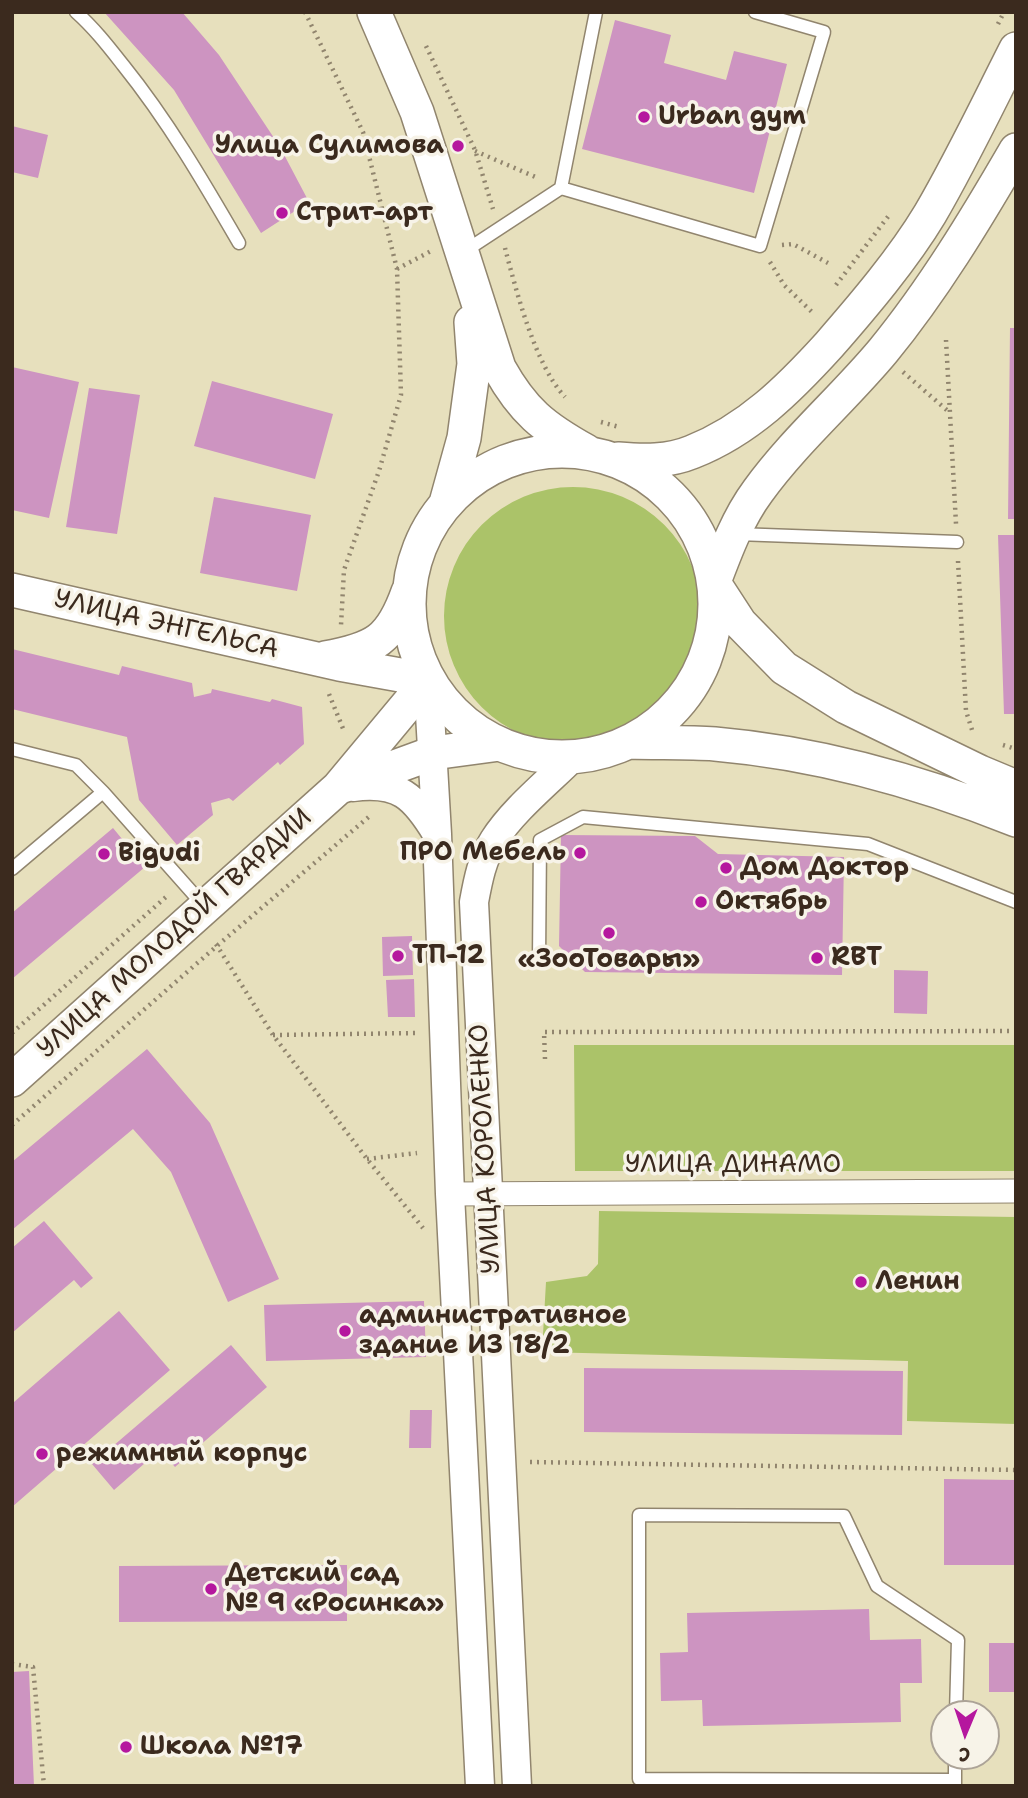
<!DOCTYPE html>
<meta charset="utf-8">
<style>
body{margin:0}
#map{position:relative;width:1028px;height:1798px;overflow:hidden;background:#e7e0bd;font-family:"Shantell Sans",sans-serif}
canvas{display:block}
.frame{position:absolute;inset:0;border:14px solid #3b2a1e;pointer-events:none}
.north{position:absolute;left:930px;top:1700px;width:70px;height:70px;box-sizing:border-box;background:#f7f3e8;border:2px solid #aca397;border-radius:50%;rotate:182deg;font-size:19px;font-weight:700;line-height:28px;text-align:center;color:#3b2a1e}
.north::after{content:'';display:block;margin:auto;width:24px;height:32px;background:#b5179e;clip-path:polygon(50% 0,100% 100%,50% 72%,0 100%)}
</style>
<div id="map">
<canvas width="1028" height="1798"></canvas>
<div class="frame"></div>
<div class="north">С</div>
</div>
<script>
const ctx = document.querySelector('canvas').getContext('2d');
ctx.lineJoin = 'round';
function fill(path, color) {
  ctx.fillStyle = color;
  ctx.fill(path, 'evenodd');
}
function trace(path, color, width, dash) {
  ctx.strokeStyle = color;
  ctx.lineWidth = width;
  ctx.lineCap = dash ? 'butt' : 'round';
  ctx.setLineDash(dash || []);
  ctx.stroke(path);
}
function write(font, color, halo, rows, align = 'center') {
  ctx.font = font + ' "Shantell Sans",sans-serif';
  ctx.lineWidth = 7;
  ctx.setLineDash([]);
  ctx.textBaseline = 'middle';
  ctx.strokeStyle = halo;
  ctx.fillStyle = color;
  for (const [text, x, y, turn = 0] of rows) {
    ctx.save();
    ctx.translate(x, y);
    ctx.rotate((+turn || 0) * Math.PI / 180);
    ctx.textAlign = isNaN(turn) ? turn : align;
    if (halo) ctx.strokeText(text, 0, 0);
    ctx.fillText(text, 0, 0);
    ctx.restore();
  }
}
fill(new Path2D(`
 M444 616a129 129 0 1 1 258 0a129 129 0 1 1-258 0Z
 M574,1045H1016V1171H575Z
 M599,1211L1016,1217V1424L907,1421L908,1361L542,1352L546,1282L587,1276L598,1264Z`), '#abc369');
fill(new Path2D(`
 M104,12H182L219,55L280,147L309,202L261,233L174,90Z
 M615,20L671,35L664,63L726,80L734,51L787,64L754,193L582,149Z
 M12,126L48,135L38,178L12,172Z
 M1010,328H1016V519H1008Z
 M12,367L79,382L49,518L12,510Z
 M212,381L333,414L315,479L194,446Z
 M89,388L140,395L117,534L66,527Z
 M214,497L311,515L297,591L200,573Z
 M998,535H1016V714H1004Z
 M12,649L119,675L122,666L192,683L194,697L211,693L212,689L270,702L272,699L302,707L304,744L280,765L278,762L233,801L229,798L211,803L213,815L177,845L139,800L127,737L12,709Z
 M113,828L145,867L12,979V913Z
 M561,835L695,836L718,854L844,857L842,975L585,972L559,946Z
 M412,936L413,975L383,976L382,937Z
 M894,970L928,971L927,1014L894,1013Z
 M414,979L415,1017H388L386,980Z
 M147,1049L210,1123L279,1279L228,1302L171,1172L133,1129L12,1230V1162Z
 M44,1221L93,1278L81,1288L74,1280L12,1333V1248Z
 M424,1301L426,1357L266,1361L264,1305Z
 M119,1311L170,1370L12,1507V1401L14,1402Z
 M231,1345L267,1387L175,1467L160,1450L114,1490L92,1464Z
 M584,1368L903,1371L902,1435L584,1432Z
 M410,1410H432L431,1448H409Z
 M944,1479L1016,1480V1565H944Z
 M347,1565V1621L119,1622V1566Z
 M869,1609L870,1640L921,1639L922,1683H900L901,1722L703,1726L702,1700L661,1701L660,1653L688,1652L687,1613Z
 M989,1643H1016V1692H989Z
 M29,1671L34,1786H12V1672Z`), '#cd94c1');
const service = new Path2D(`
 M76,12C94,28 108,46 123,65C168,121 203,181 239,243
 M561,188L760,246L824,32L755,12
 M465,251L561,188L596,12
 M737,534L957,542
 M12,749L76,765L103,792
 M12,869L103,792L205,907
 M539,960L540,840L583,817L868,844L1016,902
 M955,1780L639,1779V1515L844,1516L877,1586L958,1640L956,1714
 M955,1786V1756`);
const minor = new Path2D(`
 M450,1194L1016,1191`);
const tertiary = new Path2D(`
 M428,680L437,834L450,1194L480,1786
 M353,787C399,781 414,796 437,834
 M517,1786L474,902C478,880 482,859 494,840C513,810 548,782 573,757`);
const secondary = new Path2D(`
 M374,12L417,112L499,368C523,411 543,427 586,451
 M409 604a153 153 0 1 1 306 0a153 153 0 1 1-306 0Z
 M618,459C643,461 668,462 692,452C748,430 789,389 829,345C863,306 903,259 930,214C961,161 988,104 1016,49
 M446,503L464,438L474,364L471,322
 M714,582C726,550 738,518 758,491C795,440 843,399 883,351C933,290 976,219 1016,150
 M714,583L740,623L784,668L846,707L980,772L1016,787
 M12,590L339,664L428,680
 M325,658C375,649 391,640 408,592
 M629,742C658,743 687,742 715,744C819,753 919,781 1016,820
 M340,787L433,753L500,744
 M12,1080L338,788L428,680`);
trace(service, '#91856e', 15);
trace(minor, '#91856e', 25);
trace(tertiary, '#91856e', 31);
trace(secondary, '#91856e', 36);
trace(new Path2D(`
 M305,12L363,132L397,269L401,395L379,471L344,570L341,625
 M998,24L1004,12
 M426,46L475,150L493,209
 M475,151L538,178
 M782,245L793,244L828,263
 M505,248C516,290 535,365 565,397
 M770,262L784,285L814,314
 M397,269L431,251
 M836,285L890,214
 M946,340L956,524
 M903,372L949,412
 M601,422L619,427
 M958,561L966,711L973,733
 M329,694L344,731
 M1003,745L1016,749
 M216,944L273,1035L367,1159L423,1228
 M12,1033L166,897
 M273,1035L419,1033
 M545,1059L544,1032L1016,1031
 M12,1125L218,945L371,815
 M367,1159L417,1153
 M530,1462L1016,1470
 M12,1664L33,1667L44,1786`), '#91856e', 4.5, [2, 5]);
trace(service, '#fff', 12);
trace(minor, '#fff', 23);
trace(tertiary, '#fff', 28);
trace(secondary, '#fff', 33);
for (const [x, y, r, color] of [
 [644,117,7,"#b5179e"],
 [458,146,7,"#b5179e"],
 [282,213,7,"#b5179e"],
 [580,853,7,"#b5179e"],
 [104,854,7,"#b5179e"],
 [726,868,7,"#b5179e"],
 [701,902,7,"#b5179e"],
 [609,933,7,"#b5179e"],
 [398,956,7,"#b5179e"],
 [817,958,7,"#b5179e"],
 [861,1282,7,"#b5179e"],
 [345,1331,7,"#b5179e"],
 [42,1454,7,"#b5179e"],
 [211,1589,7,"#b5179e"],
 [126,1747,7,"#b5179e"]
]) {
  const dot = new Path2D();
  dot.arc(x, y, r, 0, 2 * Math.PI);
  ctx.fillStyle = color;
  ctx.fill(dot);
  trace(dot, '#f7f3e8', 2.5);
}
write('bold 26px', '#3b2a1e', '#f7f3e8', [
 ["Urban gym",658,117],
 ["Улица Сулимова",444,146,"right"],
 ["Стрит-арт",296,213],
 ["ПРО Мебель",566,853,"right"],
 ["Bigudi",118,854],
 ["Дом Доктор",740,868],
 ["Октябрь",715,902],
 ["ТП-12",412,956],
 ["RBT",831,958],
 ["«ЗооТовары»",609,960,"center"],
 ["Ленин",875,1282],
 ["административное",359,1316],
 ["здание ИЗ 18/2",359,1346],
 ["режимный корпус",56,1454],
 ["Детский сад",225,1574],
 ["№ 9 «Росинка»",225,1604],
 ["Школа №17",140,1747]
], 'left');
write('26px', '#3b2a1e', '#f7f3e8', [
 ["УЛИЦА ЭНГЕЛЬСА",166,625,13],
 ["УЛИЦА МОЛОДОЙ ГВАРДИИ",175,934,-42],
 ["УЛИЦА КОРОЛЕНКО",486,1149,-93],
 ["УЛИЦА ДИНАМО",733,1165]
]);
</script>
